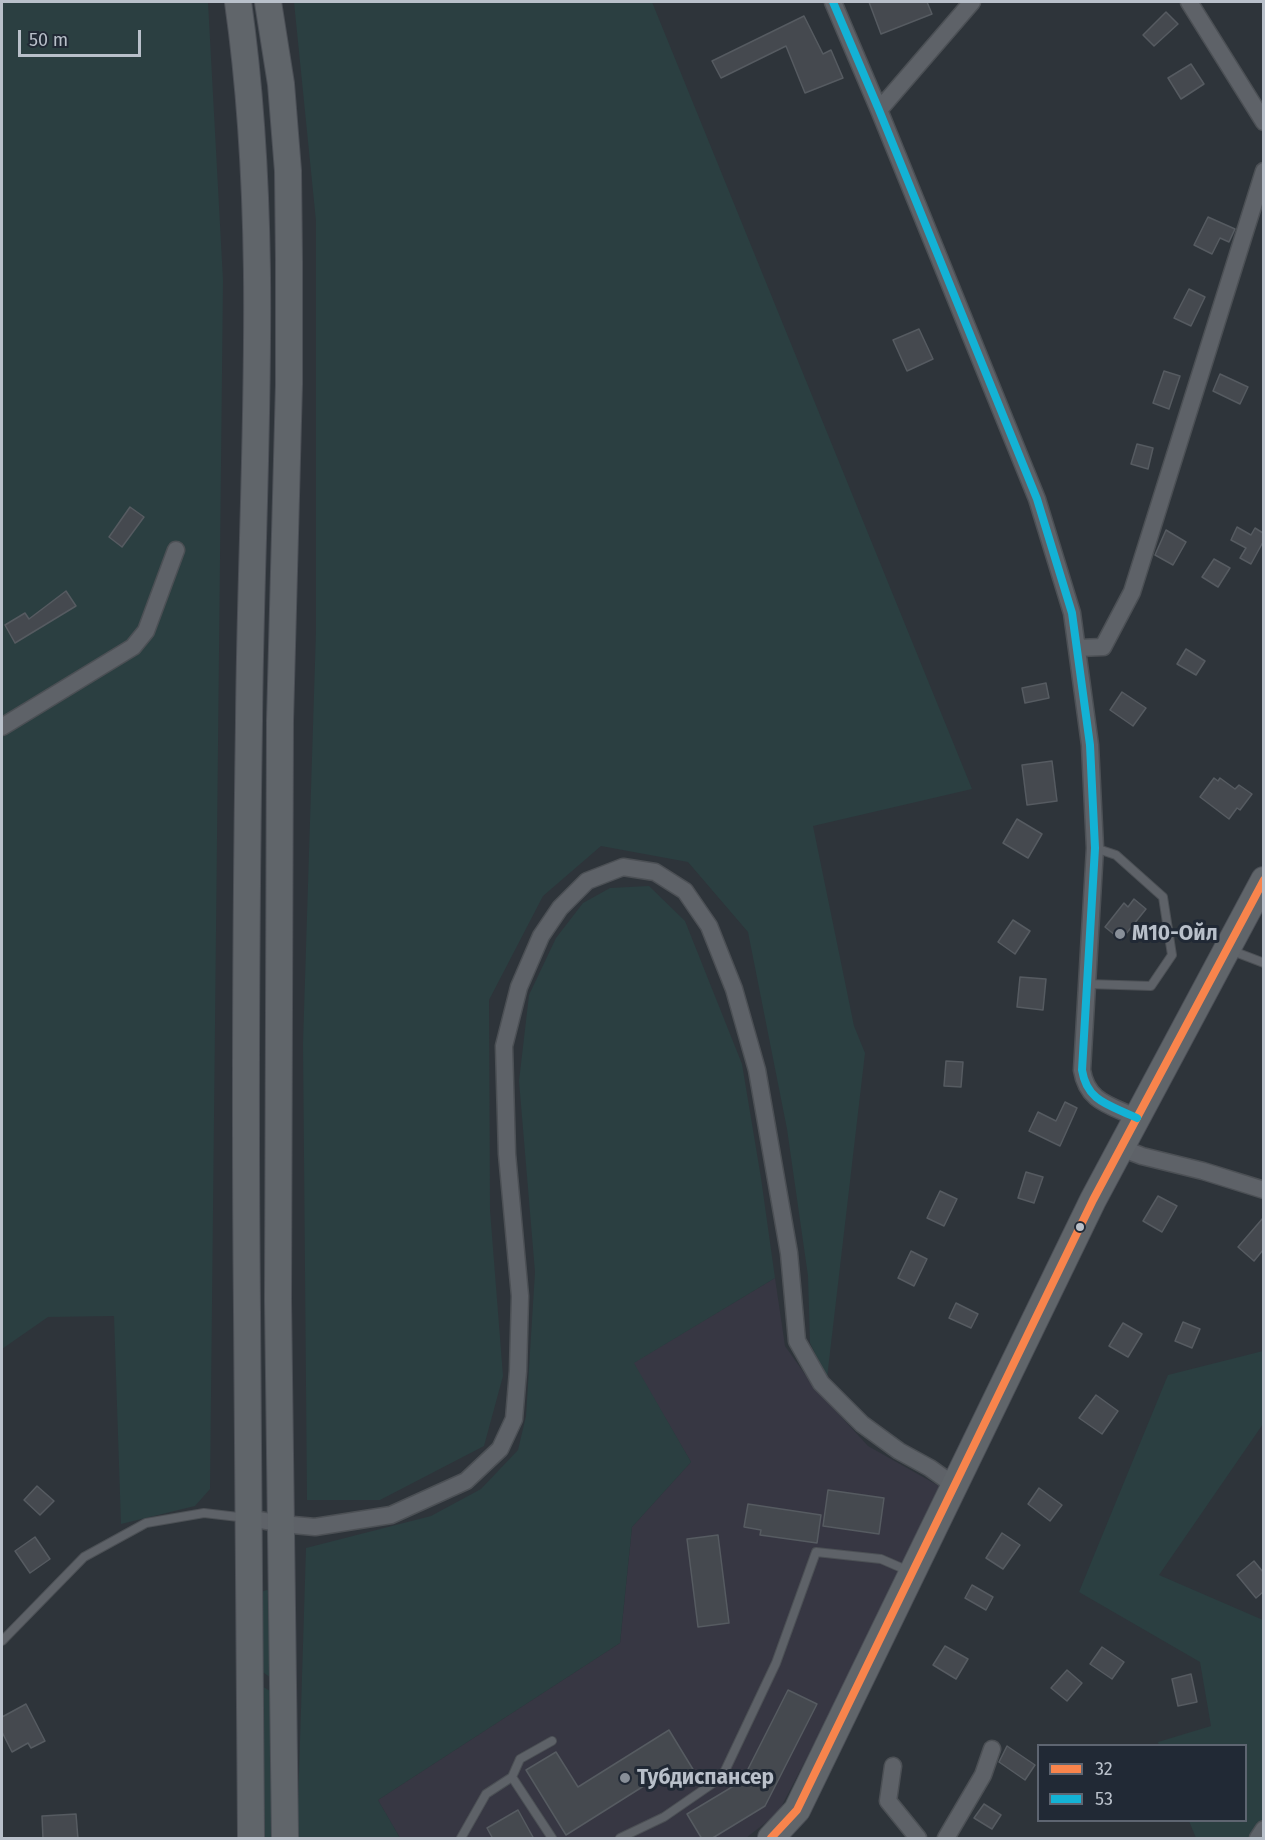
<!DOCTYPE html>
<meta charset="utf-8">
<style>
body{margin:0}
#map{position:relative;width:1265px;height:1840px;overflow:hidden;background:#2e343a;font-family:"Fira Sans",sans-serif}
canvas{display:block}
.frame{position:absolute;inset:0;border:3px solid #b9c0ca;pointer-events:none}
.legend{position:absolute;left:1037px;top:1744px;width:210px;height:78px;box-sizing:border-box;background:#212935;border:2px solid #5e6571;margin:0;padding:8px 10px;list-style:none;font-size:18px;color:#b9c0ca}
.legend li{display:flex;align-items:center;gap:12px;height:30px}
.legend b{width:30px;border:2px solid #5e6571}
.scale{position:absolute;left:18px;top:30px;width:123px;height:27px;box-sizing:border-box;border:3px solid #b9c0ca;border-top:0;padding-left:8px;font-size:18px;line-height:21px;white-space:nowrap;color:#b9c0ca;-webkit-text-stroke:4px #212935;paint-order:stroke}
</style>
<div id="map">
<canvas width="1265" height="1840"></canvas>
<div class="frame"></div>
<ul class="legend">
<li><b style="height:8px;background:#f8844c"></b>32</li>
<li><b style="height:8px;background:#13b2d5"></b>53</li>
</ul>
<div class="scale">50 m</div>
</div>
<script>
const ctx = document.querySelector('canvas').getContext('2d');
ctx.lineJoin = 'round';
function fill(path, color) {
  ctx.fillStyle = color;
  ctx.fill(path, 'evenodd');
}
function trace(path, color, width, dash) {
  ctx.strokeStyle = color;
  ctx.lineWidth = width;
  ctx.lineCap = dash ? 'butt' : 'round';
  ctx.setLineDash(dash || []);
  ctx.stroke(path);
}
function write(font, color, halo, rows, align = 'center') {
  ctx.font = font + ' "Fira Sans",sans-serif';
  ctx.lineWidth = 6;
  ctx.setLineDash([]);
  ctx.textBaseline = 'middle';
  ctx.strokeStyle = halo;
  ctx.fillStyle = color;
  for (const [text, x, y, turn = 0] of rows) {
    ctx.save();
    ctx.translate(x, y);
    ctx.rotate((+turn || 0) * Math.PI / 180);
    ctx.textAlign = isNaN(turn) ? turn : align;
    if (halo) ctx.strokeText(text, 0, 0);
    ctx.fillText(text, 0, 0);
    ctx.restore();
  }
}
fill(new Path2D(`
 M775,1278L785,1346L814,1387L868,1446L939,1486L841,1692L778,1813L746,1838H400L378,1800L620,1643L632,1527L691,1462L633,1363Z`), '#373743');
fill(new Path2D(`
 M2,2H208L223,280L210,1489L195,1506L121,1524L114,1316L48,1317L2,1349Z
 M294,2H652L972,789L813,826L854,1026L865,1053L827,1378L810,1343L808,1276L787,1129L748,932L688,862L601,846L543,896L489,1000L490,1210L503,1376L484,1446L380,1500H307L303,1043L316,631V221Z
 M649,886L685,921L742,1064L761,1178L775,1278L634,1363L691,1462L632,1527L620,1643L378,1800L400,1838H297L306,1548L431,1516L481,1489L518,1450L526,1416L535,1272L519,1081L529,995L556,938L583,903L610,888Z
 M1263,1351V1424L1159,1575L1263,1620V1838H1196L1189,1821L1246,1820V1746H1159L1158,1742L1211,1726L1200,1662L1079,1592L1168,1375Z
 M267,1590L271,1592V1678L260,1670V1592Z
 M260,1685L272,1692V1838H259Z`), '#2b3f41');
const building = new Path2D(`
 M869,2H927L932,14L881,34Z
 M1166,12L1178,24L1154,46L1143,35Z
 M804,16L823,54L831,50L843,78L805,93L786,46L721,78L712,61Z
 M1191,64L1204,84L1181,99L1168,78Z
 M1208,217L1235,229L1229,242L1220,238L1212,254L1194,245Z
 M1189,289L1205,297L1191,326L1174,318Z
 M919,329L933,359L907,371L893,340Z
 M1164,371L1180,376L1169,409L1153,403Z
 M1220,374L1248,387L1240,404L1213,391Z
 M1137,444L1153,448L1148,469L1131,464Z
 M130,507L144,517L122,547L109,537Z
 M1237,527L1251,535L1255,528L1263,533V542L1251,564L1240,558L1246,548L1231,540Z
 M1166,530L1186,542L1173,565L1155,555Z
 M1214,559L1230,568L1218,587L1202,577Z
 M66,591L76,606L15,643L5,625L25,613L29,619Z
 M1186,649L1205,661L1196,675L1177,664Z
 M1046,683L1049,698L1025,703L1022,688Z
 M1122,692L1146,708L1133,726L1110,710Z
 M1052,761L1057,801L1027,805L1022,765Z
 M1214,778L1218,781L1220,778L1235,789L1239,785L1252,794L1240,810L1237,808L1229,819L1200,797Z
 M1017,819L1042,834L1028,858L1003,843Z
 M1134,899L1146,909L1121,940L1105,927L1124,903L1128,907Z
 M1013,920L1030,931L1015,954L998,942Z
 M1020,977L1046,979L1043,1010L1017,1007Z
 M946,1061L963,1062L961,1087L944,1086Z
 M1065,1102L1077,1108L1060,1146L1029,1131L1038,1112L1056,1121Z
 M1026,1172L1043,1177L1034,1203L1018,1198Z
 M940,1191L957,1199L944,1226L927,1218Z
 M1158,1196L1177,1206L1162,1232L1143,1221Z
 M1263,1218V1250L1254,1261L1238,1247Z
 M911,1251L927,1259L914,1286L898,1278Z
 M956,1303L978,1314L971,1328L949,1318Z
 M1183,1322L1200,1329L1192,1348L1175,1341Z
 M1123,1323L1142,1334L1128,1357L1109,1346Z
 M1096,1395L1118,1411L1102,1434L1079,1418Z
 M37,1486L54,1501L40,1515L24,1500Z
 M1039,1488L1062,1505L1050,1521L1028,1504Z
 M828,1490L884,1498L879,1534L823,1526Z
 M748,1504L821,1515L817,1543L760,1535L761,1530L744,1527Z
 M1002,1533L1020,1545L1003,1569L986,1558Z
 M718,1535L729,1623L698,1627L687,1539Z
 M35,1537L50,1559L30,1573L15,1551Z
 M1254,1561L1263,1572V1592L1256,1598L1237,1575Z
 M972,1585L993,1597L986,1610L965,1598Z
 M945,1646L968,1659L956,1679L933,1665Z
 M1102,1647L1124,1662L1112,1679L1090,1664Z
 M1067,1670L1082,1683L1067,1701L1051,1688Z
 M1191,1674L1197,1702L1178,1706L1172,1679Z
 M788,1690L817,1704L765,1806L711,1839H702L687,1814L742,1781Z
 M26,1704L45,1741L31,1748L28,1743L12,1752L2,1732V1717Z
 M669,1730L694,1771L674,1784L666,1772L566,1835L526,1770L556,1752L578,1787Z
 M1007,1746L1035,1765L1025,1780L999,1762Z
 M984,1804L1001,1815L992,1829L974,1818Z
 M518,1810L534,1839H493L487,1828Z
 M76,1814L78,1839H43L42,1816Z`);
fill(building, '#45494f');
trace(building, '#565b61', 1.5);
const lane = new Path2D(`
 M1230,950L1264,963
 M1087,984L1151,986L1172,955L1163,897L1116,855L1095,848
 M2,1641L84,1557L146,1523L204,1513L247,1518
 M512,1777L520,1759L552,1741
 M461,1838L486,1794L512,1777L552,1838
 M620,1838L664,1817L722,1777L776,1663L816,1552L881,1559L911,1572`);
const street = new Path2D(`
 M833,2L879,110L1037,499L1072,613L1090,745L1095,848L1082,1070C1087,1102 1110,1105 1137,1118
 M1189,2L1264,122
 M879,110L972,2
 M1078,648L1103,647L1132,592L1264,171
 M2,727L133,647L146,631L176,550
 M1121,1148L1142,1156L1203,1171L1264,1190
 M249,1518L282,1524L315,1527L391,1515L466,1481L500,1449L514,1419L518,1371L520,1296L507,1154L504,1046L519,987L541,936L560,908L587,881L623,867L655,872L685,891L709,926L734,989L757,1070L789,1253L797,1341L821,1383L862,1424L899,1451L930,1468L955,1486
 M893,1766L888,1801L918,1838
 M946,1838L983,1775L992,1749
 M1258,1838L1264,1829`);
const primary = new Path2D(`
 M238,2C272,240 251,482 249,721C246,918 245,1115 247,1312C248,1488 251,1663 251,1838
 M268,2L281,84L288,171L289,262V384L280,721L278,1300L285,1838
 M771,1838L797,1810L1093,1200L1264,880`);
trace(lane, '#4c5055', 10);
trace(street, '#4c5055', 19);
trace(primary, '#4c5057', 28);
trace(lane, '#5e6268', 8);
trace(street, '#5e6268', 16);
trace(primary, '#60656a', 26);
trace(new Path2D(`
 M771,1838L797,1810L1093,1200L1264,880`), '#f8844c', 8);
trace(new Path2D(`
 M833,2L879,110L1037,499L1072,613L1090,745L1095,848L1082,1070C1087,1102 1110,1105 1137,1118`), '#13b2d5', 8);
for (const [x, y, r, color] of [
 [1120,934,6,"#888f98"],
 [1080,1227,5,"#b9c0ca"],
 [625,1778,6,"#888f98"]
]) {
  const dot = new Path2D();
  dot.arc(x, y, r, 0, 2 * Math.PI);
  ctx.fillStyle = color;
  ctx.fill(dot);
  trace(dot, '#212935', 2);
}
write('bold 21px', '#b9c0ca', '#212935', [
 ["М10-Ойл",1132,934],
 ["Тубдиспансер",637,1778]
], 'left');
</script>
